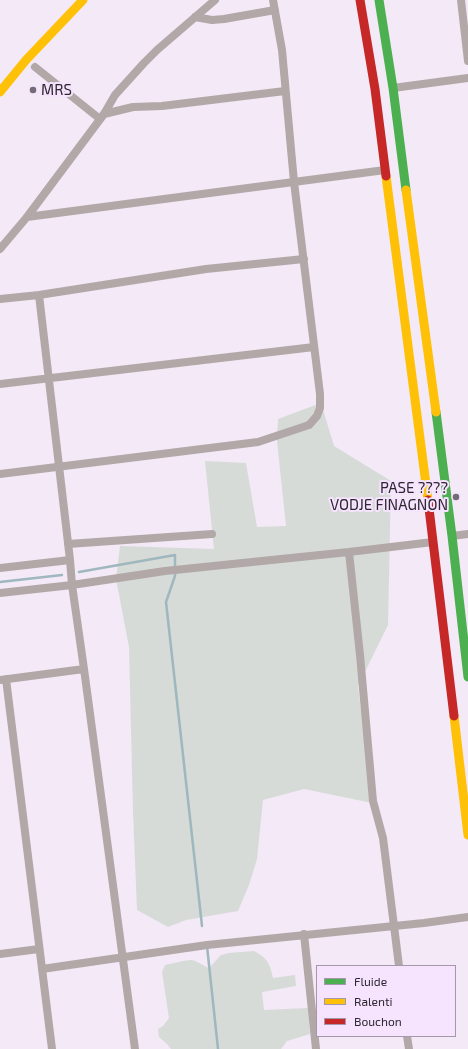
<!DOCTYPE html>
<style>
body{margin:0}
#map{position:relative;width:468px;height:1049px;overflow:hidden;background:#f3e9f7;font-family:"Exo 2",sans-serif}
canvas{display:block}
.legend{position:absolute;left:316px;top:965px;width:140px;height:72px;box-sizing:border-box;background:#f6e3fd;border:1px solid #a698ab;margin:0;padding:5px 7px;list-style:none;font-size:12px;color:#2e2731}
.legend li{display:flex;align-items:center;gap:8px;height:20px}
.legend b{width:20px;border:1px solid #a698ab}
</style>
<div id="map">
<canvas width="468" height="1049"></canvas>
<ul class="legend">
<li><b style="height:5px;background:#4caf50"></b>Fluide</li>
<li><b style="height:5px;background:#ffc107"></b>Ralenti</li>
<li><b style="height:5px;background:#c62828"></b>Bouchon</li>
</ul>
</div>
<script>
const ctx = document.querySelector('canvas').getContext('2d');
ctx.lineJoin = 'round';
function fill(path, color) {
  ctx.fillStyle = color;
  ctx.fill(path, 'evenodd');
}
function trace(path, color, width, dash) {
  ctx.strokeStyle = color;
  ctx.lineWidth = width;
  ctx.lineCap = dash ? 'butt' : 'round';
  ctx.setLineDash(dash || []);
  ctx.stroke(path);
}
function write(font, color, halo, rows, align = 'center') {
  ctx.font = font + ' "Exo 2",sans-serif';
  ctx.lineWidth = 4;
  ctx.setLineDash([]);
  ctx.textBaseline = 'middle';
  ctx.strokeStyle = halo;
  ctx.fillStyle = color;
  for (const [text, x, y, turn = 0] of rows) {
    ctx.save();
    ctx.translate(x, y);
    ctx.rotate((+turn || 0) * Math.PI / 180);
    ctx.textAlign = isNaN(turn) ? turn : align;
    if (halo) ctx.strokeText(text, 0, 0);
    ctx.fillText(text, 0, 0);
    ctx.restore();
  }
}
fill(new Path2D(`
 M321,403L334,446L391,481L388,625L358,686L372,803L304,789L263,800L257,859L249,885L238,911L186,920L168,927L137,910L133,812L129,647L116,579L120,546L214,549L205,461L246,463L257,527L286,526L277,441L278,419Z
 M254,951C267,958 270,963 273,978L295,975L296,986L262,992L264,1010L308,1008L310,1034L287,1041L281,1049H171L167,1044L159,1037L158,1029L163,1026L169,1018L162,972L165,965C172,964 184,960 191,960C196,960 203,966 209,968L221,955L229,953Z`), '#d6dbd7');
trace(new Path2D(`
 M79,572L175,555V576L166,602L202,926
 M0,582L62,575
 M207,946L218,1049`), '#9fb7be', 2.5);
trace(new Path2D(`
 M461,0L468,61
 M195,17L212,20L224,19L275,10
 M35,67L100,119
 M393,88L468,78
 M104,114L133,107L162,106L285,91
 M27,217L385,170
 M0,249L27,217L104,114L115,95L144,63L157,50L215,0
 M39,295L70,560L72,585L84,669L135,1049
 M0,299L39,295L206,269L304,259
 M0,384L314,347
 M0,474L258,442L309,425L317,416L320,408V394L294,182L282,50L273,0
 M452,536L468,534
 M68,544L212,534
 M0,568L70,560
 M0,593L72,585L165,571L349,552
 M6,679L52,1049
 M0,680L84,669
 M304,934L316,1049
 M0,954L39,949
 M399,966L383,838L373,801L360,655L349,552L433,542
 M42,969L207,945L424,923L468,917
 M407,1036L409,1049`), '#b2a8a7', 8);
trace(new Path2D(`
 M379,0L393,88L406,190
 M436,412L452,536L468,677`), '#4caf50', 9);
trace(new Path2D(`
 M0,92L26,60L83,0
 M386,176L428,500
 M406,190L436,412
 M454,716L468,835`), '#ffc107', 9);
trace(new Path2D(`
 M360,0L375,89L386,176
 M428,500L454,716`), '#c62828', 9);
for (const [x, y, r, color] of [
 [33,90,4,"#736b76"],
 [456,497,4,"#736b76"]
]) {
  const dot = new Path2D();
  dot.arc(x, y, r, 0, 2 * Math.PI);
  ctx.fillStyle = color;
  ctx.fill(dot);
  trace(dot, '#f6e3fd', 1.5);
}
write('15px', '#2e2731', '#f6e3fd', [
 ["MRS",41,90],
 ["PASE ????",448,488,"right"],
 ["VODJE FINAGNON",448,505,"right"]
], 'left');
</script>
